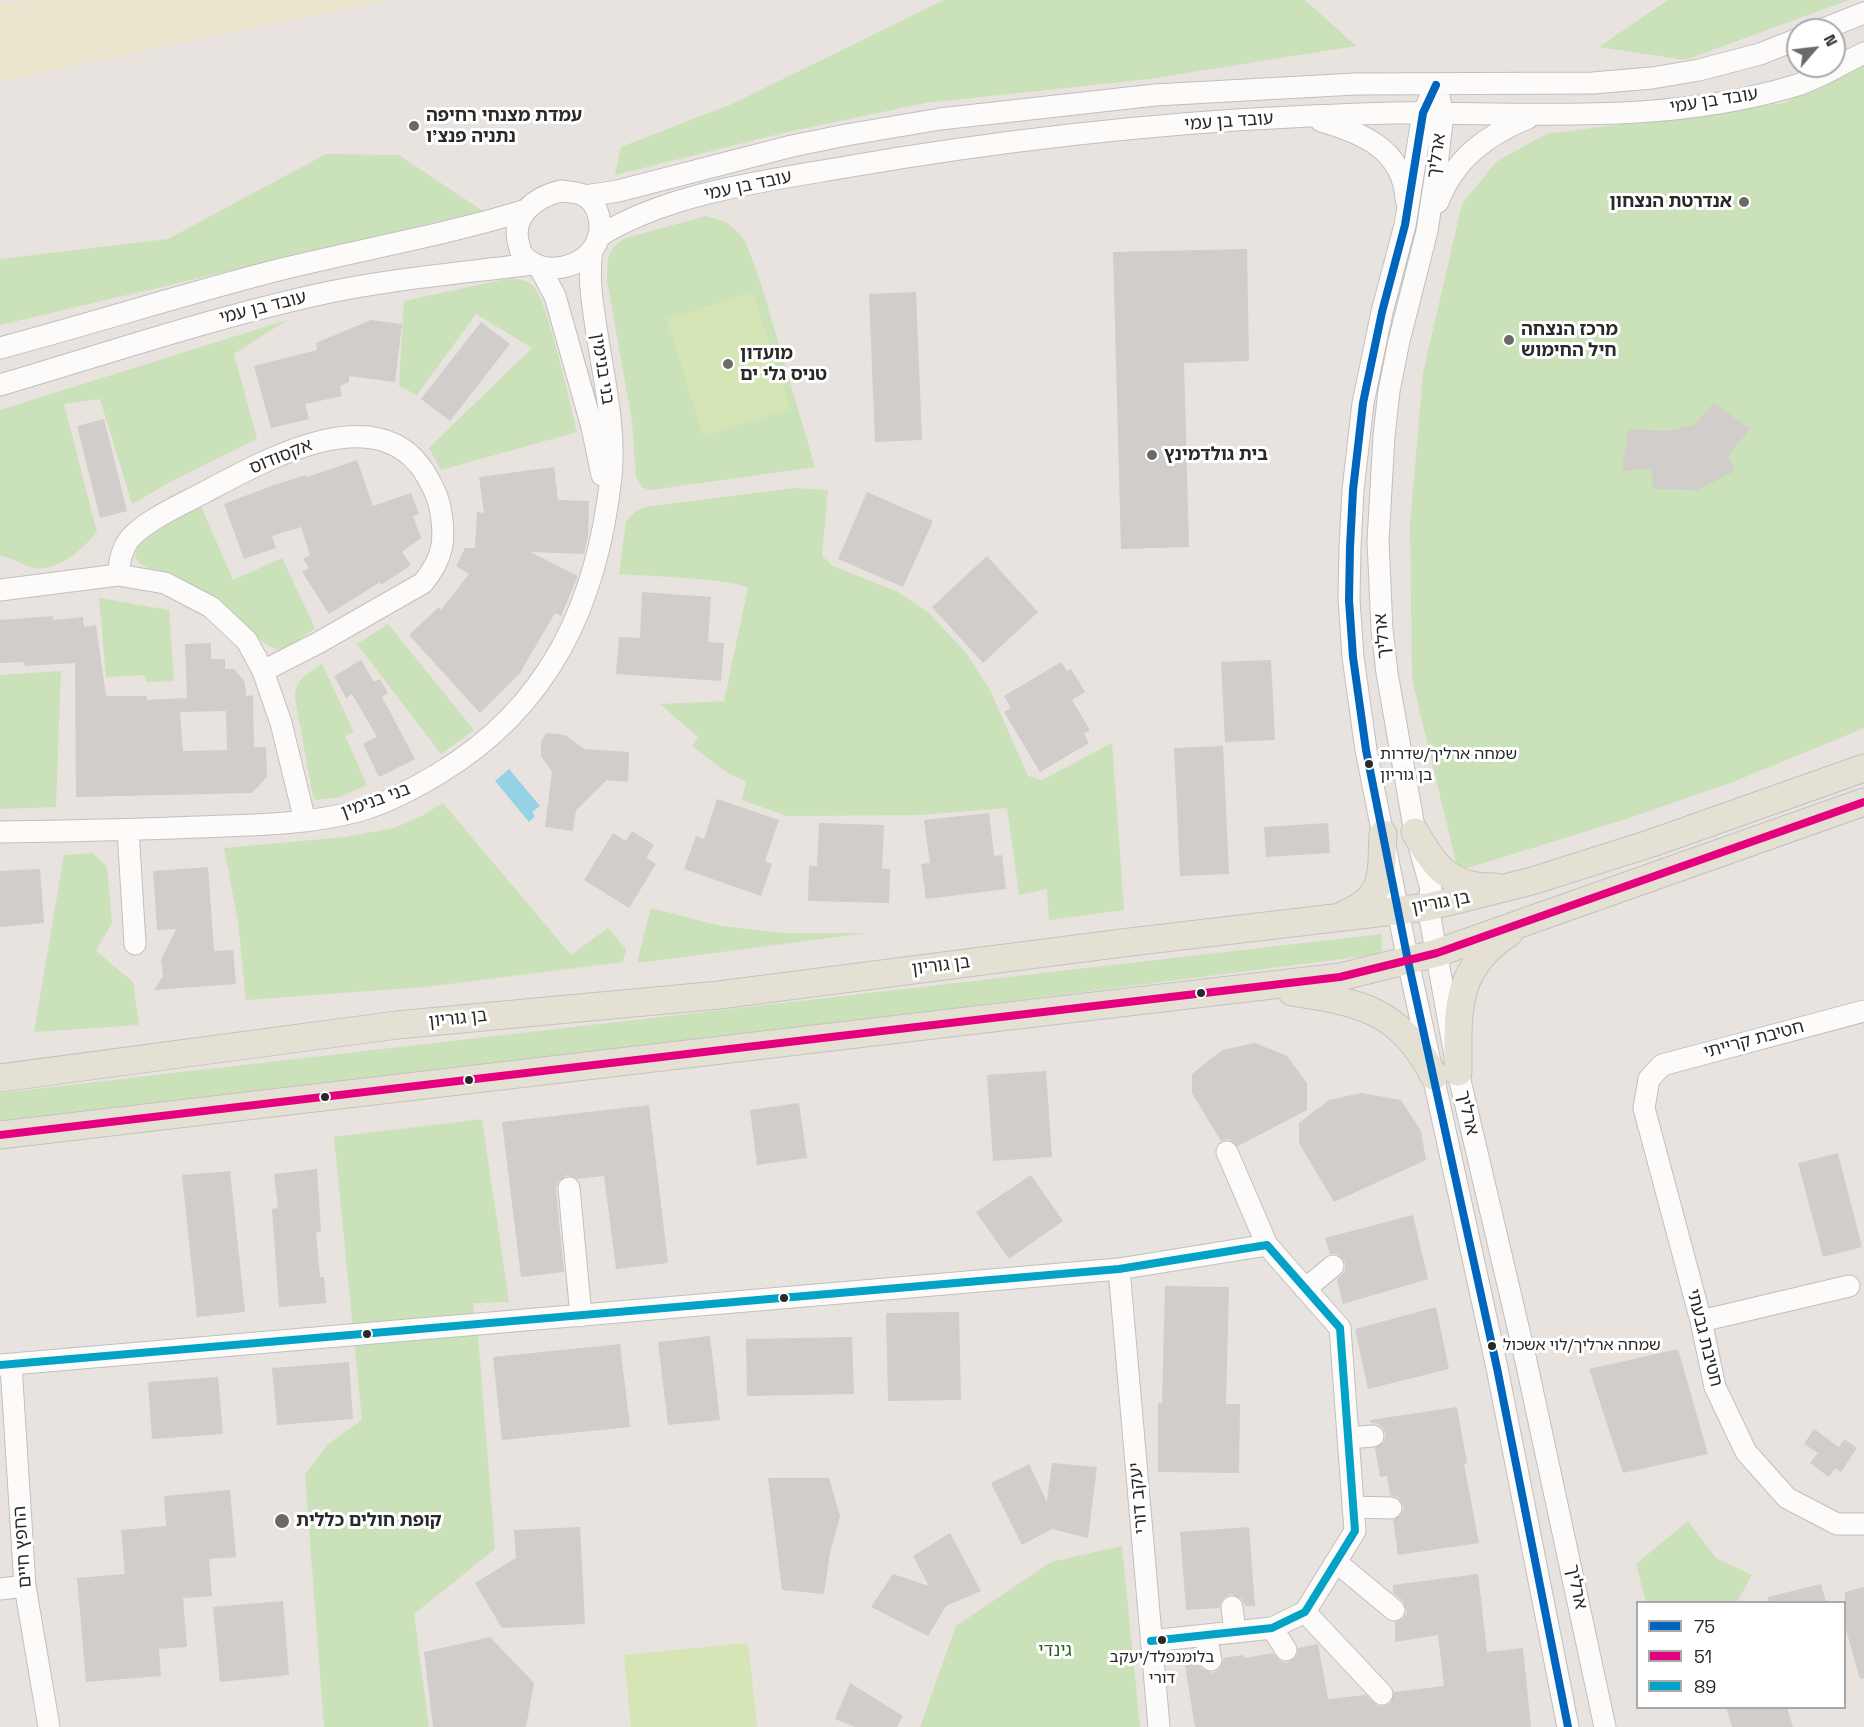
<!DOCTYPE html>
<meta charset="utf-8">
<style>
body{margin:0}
#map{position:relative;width:1864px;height:1727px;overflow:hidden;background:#e8e3de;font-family:"Space Grotesk",sans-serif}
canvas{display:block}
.legend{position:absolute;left:1636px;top:1601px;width:210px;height:108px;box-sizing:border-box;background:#fff;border:2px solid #a9a9a9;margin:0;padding:8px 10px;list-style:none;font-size:18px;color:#292929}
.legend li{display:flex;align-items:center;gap:12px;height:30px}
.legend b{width:30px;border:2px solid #a9a9a9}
.north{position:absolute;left:1786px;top:18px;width:60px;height:60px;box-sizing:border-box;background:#fff;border:2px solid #a9a9a9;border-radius:50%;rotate:62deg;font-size:16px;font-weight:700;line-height:24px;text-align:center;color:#292929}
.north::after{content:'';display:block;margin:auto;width:21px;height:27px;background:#6c6a68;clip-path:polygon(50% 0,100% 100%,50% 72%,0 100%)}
</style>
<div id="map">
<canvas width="1864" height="1727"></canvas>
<ul class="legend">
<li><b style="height:8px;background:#0065bd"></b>75</li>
<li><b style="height:8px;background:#e5007d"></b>51</li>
<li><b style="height:8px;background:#02a3c6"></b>89</li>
</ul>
<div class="north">N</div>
</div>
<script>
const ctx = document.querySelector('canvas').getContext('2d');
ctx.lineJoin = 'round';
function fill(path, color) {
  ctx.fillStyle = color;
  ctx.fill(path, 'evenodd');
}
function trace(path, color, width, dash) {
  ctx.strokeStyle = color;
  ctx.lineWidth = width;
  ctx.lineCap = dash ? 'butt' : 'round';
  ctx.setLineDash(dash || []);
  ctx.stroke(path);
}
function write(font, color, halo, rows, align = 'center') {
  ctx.font = font + ' "Space Grotesk","Noto Sans Hebrew",sans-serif';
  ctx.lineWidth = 6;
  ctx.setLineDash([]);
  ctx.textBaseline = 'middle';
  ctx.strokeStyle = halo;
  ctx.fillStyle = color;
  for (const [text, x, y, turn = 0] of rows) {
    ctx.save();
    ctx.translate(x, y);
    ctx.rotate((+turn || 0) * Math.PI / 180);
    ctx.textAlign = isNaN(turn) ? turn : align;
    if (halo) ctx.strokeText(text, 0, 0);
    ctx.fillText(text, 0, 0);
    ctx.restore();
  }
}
fill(new Path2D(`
 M944,0H1305L1356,46L1149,79L925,103L783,133L615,175L621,147L732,104Z
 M1668,0H1849L1685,60L1599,47Z
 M1864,62V728L1733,782L1626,819L1458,871L1412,679L1410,525L1423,373L1462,204L1496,162L1546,134L1784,103Z
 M326,154L399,155L483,211L0,325V259L168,239Z
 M706,216L726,222L738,232L746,243L761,284L815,467L651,490L643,488L636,477L632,421L607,281C608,260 605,249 626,238Z
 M511,278C519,279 526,280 533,286C547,298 571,407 577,432L441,470L429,448L532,348L476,314L417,395L399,386L404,301Z
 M287,320L234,354L257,439L170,482L132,504L100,399L64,404L97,532C81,551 54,576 27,566C17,562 11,557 0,556V410Z
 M794,488L828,490L822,556L833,566L898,592L928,612L967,654L991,692L1028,776L1042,780L1112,743L1124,910L1049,920L1047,889L1019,895L1007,808L920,815L787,816L742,800L746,782L726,772L692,746L698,737L660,704L724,701L748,588C731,578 643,576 619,574L626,521L636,511L645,507Z
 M201,506L233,580L282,558L315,628C307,634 288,649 279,649C264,650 237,614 225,606C211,596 195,586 181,579C165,572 146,572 135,558C135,535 182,517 201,506Z
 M99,598L169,610L174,681L146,682L144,675L106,677Z
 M388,624L474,730L441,754L357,644Z
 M322,664L354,732L345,736L367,785L340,797L316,800L313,797L295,698C295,679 307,674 322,664Z
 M61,671L56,807L0,809V675Z
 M443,803L571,955L608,928L626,949L623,962L425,987L246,1000L238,922L224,848L345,837L394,828L420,817Z
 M93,853L107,867L112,923L96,951L133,982L139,1025L34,1032L64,855Z
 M651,908L721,926L784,933H868L637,963Z
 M1382,934L1381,954L605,1053L0,1121V1093Z
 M482,1119L509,1302L473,1303L478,1335L495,1549L414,1614L429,1727H324L305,1475L328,1444L362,1420L334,1137Z
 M1688,1521L1716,1558L1752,1575L1737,1602H1646L1636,1564Z
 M1122,1546L1140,1727H920L956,1626L1051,1562Z`), '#cae1b9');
fill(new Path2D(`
 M30,0H388L0,81V6Z`), '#ece5ce');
fill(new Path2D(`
 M753,292L790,409L703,436L667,319Z
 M748,1643L757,1727H631L624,1655Z`), '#d5e5b6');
fill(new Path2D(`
 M509,769L540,806L532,812L535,816L529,822L495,781Z`), '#96d2e6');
fill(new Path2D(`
 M1247,249L1249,361L1184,363L1189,547L1121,549L1113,252Z
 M916,292L922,440L875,442L869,294Z
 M371,320L402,324L395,382L349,376V382L340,386L342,396L305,404L309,419L271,428L254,366L317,350L316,343Z
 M481,322L510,344L450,421L421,399Z
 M1714,403L1750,429L1728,456L1734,471L1697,490L1653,489L1651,469L1622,471L1628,429L1666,431L1694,425Z
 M104,419L127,511L100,518L77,426Z
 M357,460L373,506L411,493L419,514L413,516L421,538L402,552L411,565L381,585L380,582L329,614L302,572L309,568L303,559L310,555L301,527L272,536L276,548L244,559L224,504L274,485L306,475L307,477Z
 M554,467L558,500L589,501L588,536L584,554L530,552L578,576L561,616L555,613L520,673L480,713L409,635L439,607L441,610L469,574L456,566L465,548H475L477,512L484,513L479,477Z
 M867,492L933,521L903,587L838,559Z
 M987,556L1038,612L983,663L932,607Z
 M642,592L711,597L708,642L724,643L721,681L616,674L619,637L640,638Z
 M53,616V620L83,617L84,627L96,625L106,696H147V700L187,698L185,644L211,643V659H225V669H234L245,682L246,696L253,695L254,747H266L267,777L252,793L76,797L75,663L25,666L24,662L0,663V620ZM226,711L227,750L183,751L180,712Z
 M361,660L374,682L380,679L388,693L382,697L415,759L379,777L363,744L377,737L352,694L346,698L334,676Z
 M1271,660L1275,740L1225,742L1221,662Z
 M1061,662L1067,671L1071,669L1085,692L1072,700L1090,730L1084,734L1089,743L1040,772L1004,712L1011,708L1004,696Z
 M547,733L565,735L584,749L629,752L628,782L607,780L576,810L573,831L545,827L552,772L541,756V741Z
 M1223,746L1229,874L1180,876L1174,748Z
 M717,799L779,820L765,861L772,864L761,896L684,869L696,836L704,839Z
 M989,813L994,856L1002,855L1006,889L926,899L921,864L930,863L924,820Z
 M819,823L884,825L882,869H890L889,903L808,901L809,866H817Z
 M1328,823L1330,853L1266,857L1264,827Z
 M632,831L654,845L646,858L656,864L629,908L584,880L613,833L626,841Z
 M208,867L214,951L233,950L236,984L154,990L163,976L161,960L176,929L157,930L153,871Z
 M40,869L44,923L0,927V871Z
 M1255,1043L1287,1056L1307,1083V1110L1238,1146L1229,1139L1221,1141L1192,1093V1074L1222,1050Z
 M1046,1071L1052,1157L993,1161L987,1075Z
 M1361,1093L1401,1100L1421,1131L1426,1160L1334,1202L1299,1143V1123L1329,1100Z
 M799,1103L807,1158L757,1165L750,1110Z
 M649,1105L668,1263L616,1269L604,1176L577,1179L567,1175L558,1182L556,1189L564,1272L521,1277L502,1122Z
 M1838,1153L1862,1247L1823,1257L1798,1163Z
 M317,1169L321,1232H316L320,1277H324L326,1303L279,1307L272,1209L278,1208L274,1174Z
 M230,1171L245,1312L197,1317L182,1175Z
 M1031,1175L1063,1221L1009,1259L976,1212Z
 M1413,1215L1428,1279L1343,1304L1337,1280L1345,1271V1263L1338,1254H1330L1325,1238Z
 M1165,1286L1229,1287L1226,1404H1240L1239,1473L1158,1472V1403H1162Z
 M1436,1307L1449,1369L1368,1389L1355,1329Z
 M959,1312L961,1400L888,1401L886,1313Z
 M710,1336L720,1420L668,1425L658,1342Z
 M852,1337L854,1394L747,1396L746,1339Z
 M620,1344L630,1427L502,1440L493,1357Z
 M1678,1349L1708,1454L1623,1473L1589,1369Z
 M349,1362L353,1419L277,1425L272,1368Z
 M218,1377L223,1434L152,1439L148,1382Z
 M1457,1407L1467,1463L1464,1464L1479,1543L1398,1555L1393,1520L1401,1515L1404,1508L1398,1497L1390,1495L1387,1476L1380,1477L1375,1448L1384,1442L1386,1434L1383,1428L1378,1424L1371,1423L1370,1420Z
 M1814,1429L1839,1447L1844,1439L1857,1448L1841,1472L1835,1468L1829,1477L1810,1463L1818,1453L1804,1444Z
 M1052,1463L1097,1467L1088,1538L1052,1529L1022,1545L991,1483L1029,1464L1047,1502Z
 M768,1478H829L840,1516L830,1553L824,1594L782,1590Z
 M230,1490L236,1557L209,1559L212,1596L183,1598L187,1647L159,1649L161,1676L86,1682L77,1578L125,1574L121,1530L166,1526L164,1496Z
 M580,1527L585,1624L502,1628L475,1583L516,1558L514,1530Z
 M1249,1527L1255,1606H1245L1242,1599L1231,1594L1224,1597L1219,1608L1186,1610L1180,1532Z
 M950,1533L981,1591L946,1606L928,1636L871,1607L893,1574L929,1586L913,1556Z
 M1478,1574L1487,1652L1523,1648L1531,1727H1195L1185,1665L1198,1662L1202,1669L1213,1673L1220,1669L1224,1658L1243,1655L1244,1658L1273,1653L1280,1661L1287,1663L1297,1656L1298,1648L1318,1644L1328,1699L1366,1695L1378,1706H1384L1391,1703L1394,1692L1444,1686L1438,1635L1395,1642V1622L1403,1619L1407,1612L1403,1601L1393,1593V1585Z
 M1821,1584L1826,1602H1769L1768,1597Z
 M1864,1587V1678L1860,1679L1845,1626V1592Z
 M283,1601L289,1675L220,1682L213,1607Z
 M490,1637L534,1683L526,1727H433L424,1652Z
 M850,1683L903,1716L897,1727H855L835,1719Z
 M1726,1707H1787L1793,1727H1732Z`), '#d0cdca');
const minor = new Path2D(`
 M1821,30L1864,13
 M1436,85L1423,113L1405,225L1382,312L1363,403L1353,490L1350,547L1349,600L1353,657L1366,750L1408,961L1497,1368L1568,1727
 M1436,85L1443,113L1437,165L1427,231L1399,341L1389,391L1384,436L1378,541L1382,630L1387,673L1414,827L1431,889L1428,907L1458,1072L1526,1361L1605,1727
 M1321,121C1362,133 1403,149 1406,199
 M561,191C568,192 576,192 583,195C600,203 604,229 596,244C584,267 548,276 528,260C523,257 520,251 519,245C510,216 535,197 561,191Z
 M585,196L618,191L792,146L846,135L940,119L1155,95L1355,84L1593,83L1652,78L1699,70L1760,54L1798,39
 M1438,202C1454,159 1487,135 1528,118
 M598,237C665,194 763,181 840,168C995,141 1153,123 1310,116C1349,115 1388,112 1427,113C1549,114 1674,122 1794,86C1818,79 1841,64 1864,53
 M540,268L555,296L592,427L602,475
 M0,348C94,323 187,293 282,269C363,249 446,235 526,210
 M0,385C105,354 209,319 316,295C387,279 461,273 533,264
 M118,575C119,564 121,551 128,541C143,521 183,504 205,492C262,462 374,397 423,470C430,481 437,493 440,507C446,539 444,557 423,583L318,643L263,671
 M0,590L118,575L165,583L211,607L247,641L263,671L281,723L305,821
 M128,830L135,944
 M0,832C66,831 132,830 198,827C251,825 306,825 358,811C385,804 413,789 438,774C550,707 597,604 611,477C616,427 603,376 596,327C592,301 588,276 592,250
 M1864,1011L1662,1065L1649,1079L1644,1108L1701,1321L1715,1387L1746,1452L1787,1498L1837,1524H1864
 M1227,1152L1267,1245
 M569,1188L581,1316
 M1119,1269L1159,1727
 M1305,1289L1333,1266
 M1701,1321L1849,1286
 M0,1365L1119,1269L1267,1245L1340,1328L1355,1531L1305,1612L1272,1628L1151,1641
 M11,1365L25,1586L49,1727
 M1348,1438L1373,1436
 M1353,1507L1391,1508
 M1336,1562L1394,1610
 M0,1589L25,1586
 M1232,1607L1235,1632
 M1305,1612L1382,1694
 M1272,1628L1286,1650
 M1206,1635L1211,1660`);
const major = new Path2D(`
 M1415,832C1434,867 1452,889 1495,887
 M1345,914C1386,897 1381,873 1383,834
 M1292,992C1361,1003 1399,1009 1434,1076
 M1458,1072C1458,1013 1453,969 1509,933
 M0,1078L397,1025L719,995L1130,942L1428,907L1532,881L1652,843L1864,768
 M0,1135L1340,977L1437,953L1864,802`);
trace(minor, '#c1bfc0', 23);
trace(major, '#c4c2c0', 29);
trace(minor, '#fcfbfa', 21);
trace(major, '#e5e0d4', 27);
trace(new Path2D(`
 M1436,85L1423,113L1405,225L1382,312L1363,403L1353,490L1350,547L1349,600L1353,657L1366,750L1408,961L1497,1368L1568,1727`), '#0065bd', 8);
trace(new Path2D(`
 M0,1135L1340,977L1437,953L1864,802`), '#e5007d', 8);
trace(new Path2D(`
 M0,1365L1119,1269L1267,1245L1340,1328L1355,1531L1305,1612L1272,1628L1151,1641`), '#02a3c6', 8);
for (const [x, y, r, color] of [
 [414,126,6,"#6c6a68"],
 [1744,202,6,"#6c6a68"],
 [1509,340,6,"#6c6a68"],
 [728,364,6,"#6c6a68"],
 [1152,455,6,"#6c6a68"],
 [1369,764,5,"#292929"],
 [1201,993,5,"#292929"],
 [469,1080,5,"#292929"],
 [325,1097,5,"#292929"],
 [784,1298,5,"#292929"],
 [367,1334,5,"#292929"],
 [1492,1346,5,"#292929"],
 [282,1521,8,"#6c6a68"],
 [1162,1640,5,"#292929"]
]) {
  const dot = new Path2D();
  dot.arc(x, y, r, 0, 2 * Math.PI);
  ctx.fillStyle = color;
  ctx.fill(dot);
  trace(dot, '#fff', 2);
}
write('16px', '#292929', '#fff', [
 ["שמחה ארליך/שדרות",1380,755],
 ["בן גוריון",1380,776],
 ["שמחה ארליך/לוי אשכול",1503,1346],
 ["בלומנפלד/יעקב",1162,1658,"center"],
 ["דורי",1162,1679,"center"]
], 'left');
write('18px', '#292929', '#fff', [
 ["עובד בן עמי",1714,101,-9],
 ["עובד בן עמי",1229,122,-4],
 ["ארליך",1437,156,-82],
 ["עובד בן עמי",748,186,-12],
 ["עובד בן עמי",263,308,-14],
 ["בני בנימין",602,369,81],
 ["אקסודוס",281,457,-22],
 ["ארליך",1383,636,-95],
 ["בני בנימין",376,801,-20],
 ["בן גוריון",1441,903,-11],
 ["בן גוריון",941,966,-7],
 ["בן גוריון",458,1019,-6],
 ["חטיבת קרייתי",1754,1040,-15],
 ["ארליך",1467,1113,77],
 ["חטיבת גבעתי",1704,1338,76],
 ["יעקב דורי",1139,1498,-95],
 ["החפץ חיים",23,1547,-94],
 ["ארליך",1576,1587,78]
]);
write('bold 18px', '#292929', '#fff', [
 ["עמדת מצנחי רחיפה",426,116],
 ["נתניה פנצ'ו",426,137],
 ["אנדרטת הנצחון",1732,202,"right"],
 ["מרכז הנצחה",1521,330],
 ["חיל החימוש",1521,351],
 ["מועדון",740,354],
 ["טניס גלי ים",740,375],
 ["בית גולדמינץ",1164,455],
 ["קופת חולים כללית",296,1521]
], 'left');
write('18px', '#2c621d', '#fff', [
 ["גינדי",1055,1651]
]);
</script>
